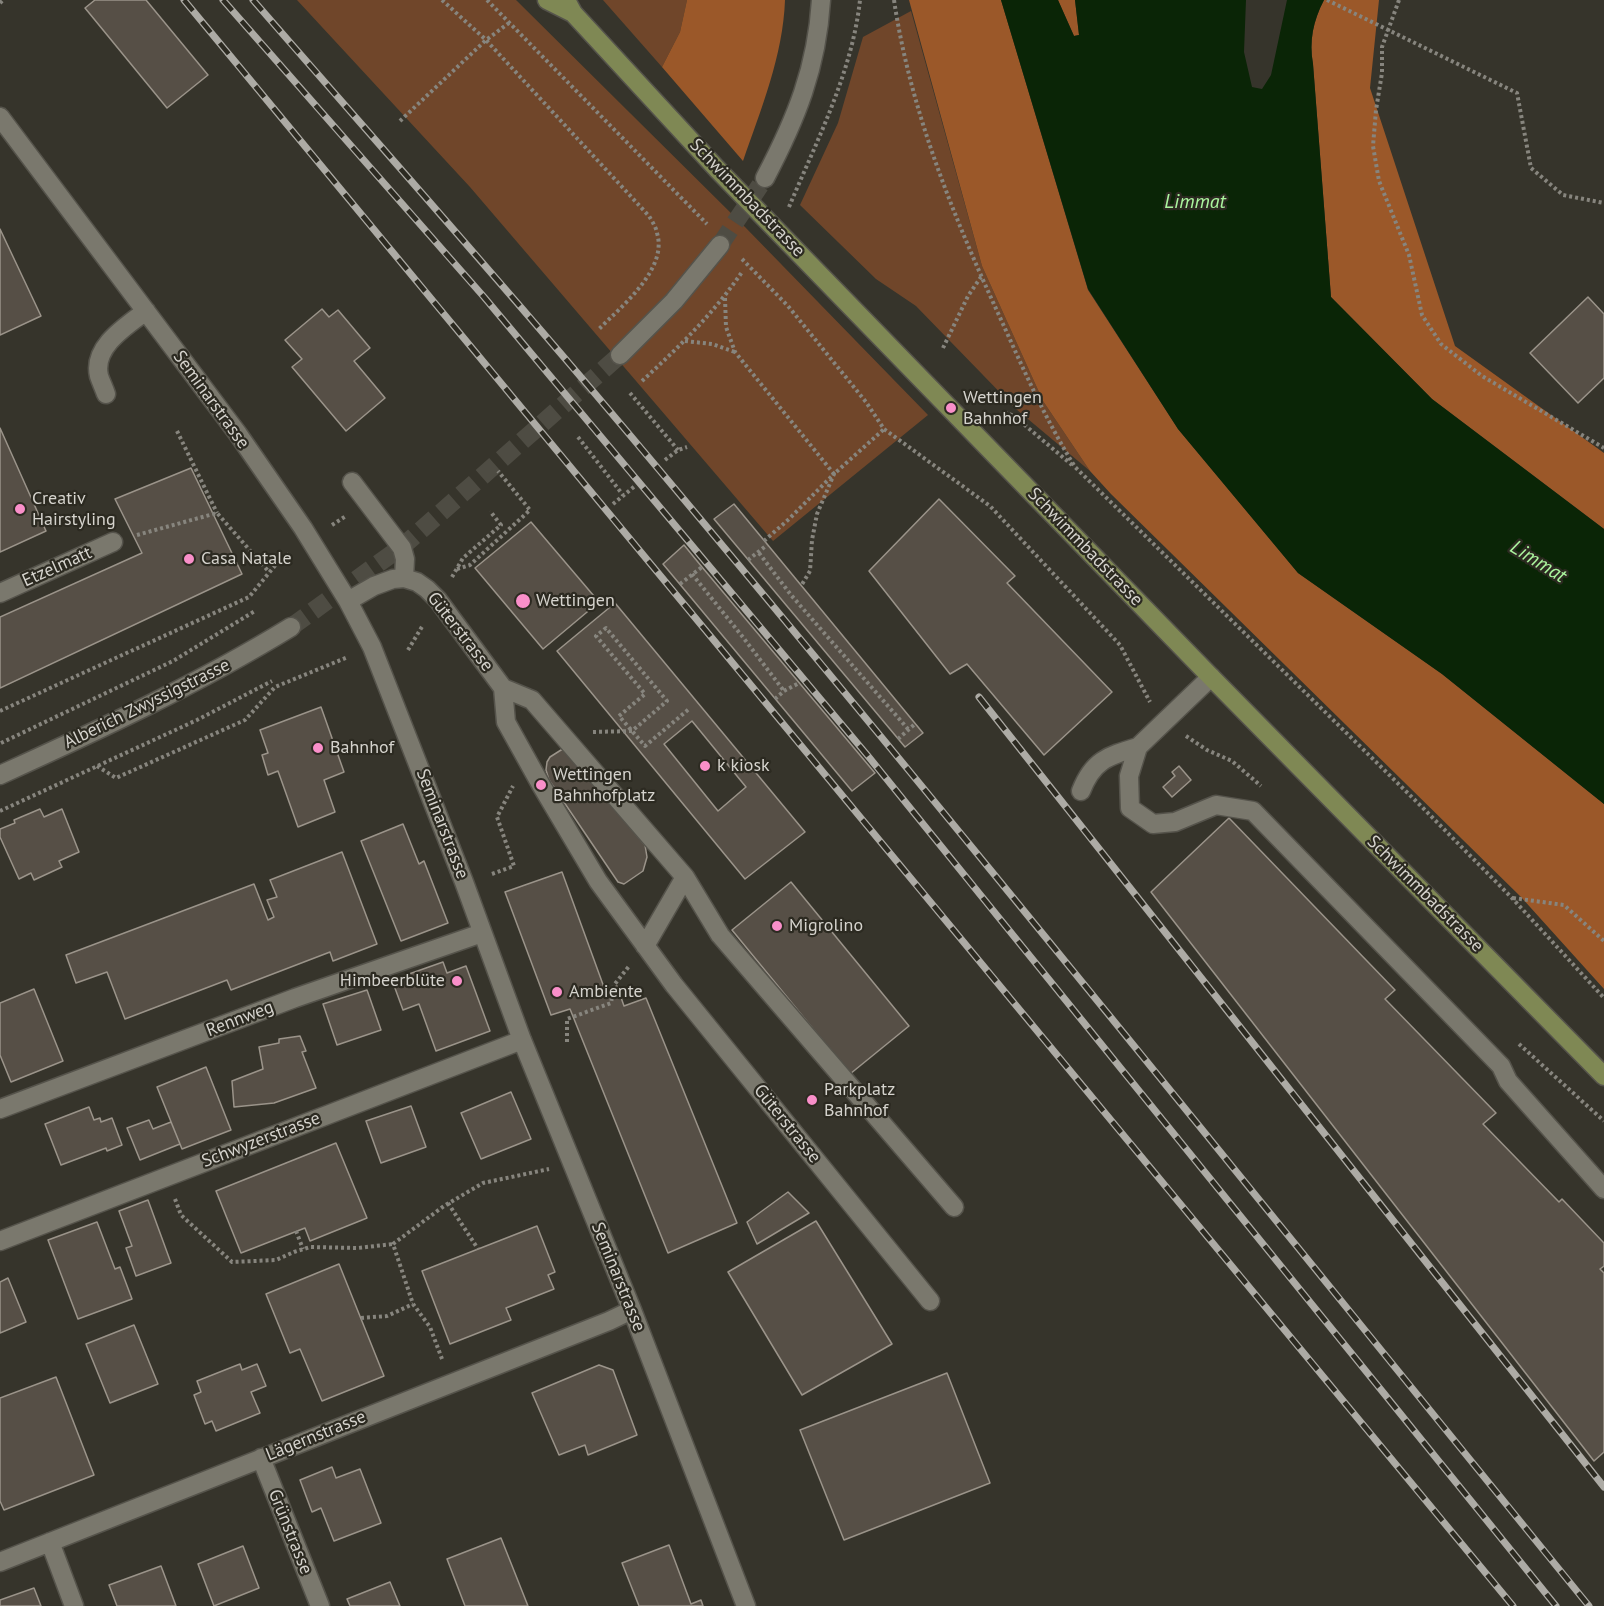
<!DOCTYPE html>
<meta charset="utf-8">
<style>
body{margin:0}
canvas{display:block;background:#36342b}
</style>
<canvas width="1604" height="1606"></canvas>
<script>
const ctx = document.querySelector('canvas').getContext('2d');
ctx.lineJoin = 'round';
function fill(path, color) {
  ctx.fillStyle = color;
  ctx.fill(path, 'evenodd');
}
function trace(path, color, width, dash) {
  ctx.strokeStyle = color;
  ctx.lineWidth = width;
  ctx.lineCap = dash ? 'butt' : 'round';
  ctx.setLineDash(dash || []);
  ctx.stroke(path);
}
function write(font, color, halo, rows, align = 'center') {
  ctx.font = font + ' "PT Sans",sans-serif';
  ctx.lineWidth = 4.5;
  ctx.setLineDash([]);
  ctx.textBaseline = 'middle';
  ctx.strokeStyle = halo;
  ctx.fillStyle = color;
  for (const [text, x, y, turn = 0] of rows) {
    ctx.save();
    ctx.translate(x, y);
    ctx.rotate((+turn || 0) * Math.PI / 180);
    ctx.textAlign = isNaN(turn) ? turn : align;
    if (halo) ctx.strokeText(text, 0, 0);
    ctx.fillText(text, 0, 0);
    ctx.restore();
  }
}
fill(new Path2D(`
 M297,0H516L745,227L928,415L773,541L470,187Z
 M603,0H687L680,32L662,67Z
 M911,11L982,266L1043,401L1090,471L1016,409L916,306L876,279L800,205L838,123L863,37Z`), '#70462a');
fill(new Path2D(`
 M687,0H785C783,56 761,109 743,161L662,67L680,32Z
 M909,0H1001L1088,290L1178,429L1298,573L1442,674L1604,804V989L1521,897L1111,494L1090,471L1043,401L982,266Z
 M1058,0H1075L1079,35L1074,36Z
 M1324,0H1379L1370,88L1455,346L1604,453V529L1432,399L1331,297L1313,64C1309,41 1313,21 1324,0Z`), '#9b5829');
fill(new Path2D(`
 M1001,0H1058L1074,36L1079,35L1075,0H1246L1244,52L1252,87L1262,89L1271,75L1287,0H1324C1313,21 1309,41 1313,64L1331,297L1432,399L1604,529V804L1442,674L1298,573L1178,429L1088,289Z`), '#0a2506');
const building = new Path2D(`
 M95,0H146L208,75L167,108L85,8Z
 M0,229L41,316L0,335Z
 M1588,297L1604,314V378L1578,403L1530,353Z
 M322,309L329,317L338,310L370,348L354,361L385,398L346,431L292,367L302,359L285,340Z
 M0,428L46,531L0,552Z
 M191,468L242,574L0,688V617L142,553L115,499Z
 M939,499L1015,576L1007,583L1112,692L1044,755L967,664L950,674L869,571Z
 M734,504L923,733L905,747L714,519Z
 M531,522L599,602L543,649L475,568Z
 M684,545L702,567L875,773L852,791L663,564Z
 M615,603L805,832L745,879L557,651Z
 M321,707L344,772L324,780L335,812L298,827L278,771L268,775L262,755L268,753L260,730Z
 M692,721L746,787L718,811L664,744Z
 M561,750H565L645,845L647,857L643,871L624,884L618,882L549,780L546,770L547,762L550,757Z
 M1179,766L1191,780L1172,797L1163,787L1175,776L1172,772Z
 M40,809L44,817L62,809L79,852L59,861L62,867L34,880L31,873L19,879L0,837V829L15,823L14,820Z
 M1229,818L1395,990L1385,999L1496,1113L1483,1124L1559,1202L1562,1199L1604,1243V1266L1600,1269L1604,1273V1452L1594,1461L1151,892Z
 M403,824L419,864L424,861L448,923L401,941L361,841Z
 M342,852L377,944L333,961L330,952L231,990L227,980L125,1019L107,972L76,983L66,955L254,884L268,920L274,917L267,900L277,897L270,880Z
 M562,872L605,990L617,986L624,1006L646,998L737,1223L668,1253L570,1009L551,1015L505,892Z
 M791,882L909,1026L850,1074L732,930Z
 M443,962L447,973L466,966L490,1031L436,1051L419,1004L403,1010L392,980Z
 M34,989L63,1061L11,1082L0,1055V1003Z
 M367,990L381,1030L337,1045L323,1004Z
 M300,1036L306,1051L302,1052L316,1088L274,1103L234,1107L232,1081L263,1069L259,1047L279,1043V1039Z
 M206,1067L231,1130L182,1149L157,1087Z
 M511,1092L531,1139L481,1159L461,1113Z
 M411,1106L426,1147L381,1163L366,1121Z
 M89,1107L94,1120L100,1118L101,1122L112,1118L122,1145L107,1151L106,1148L61,1165L45,1124Z
 M149,1120L153,1129L171,1122L180,1144L140,1160L127,1128Z
 M336,1143L367,1218L310,1241L305,1228L241,1253L216,1191Z
 M788,1192L809,1213L757,1244L747,1222Z
 M148,1200L171,1263L136,1276L126,1248L132,1246L119,1211Z
 M816,1221L892,1344L802,1395L728,1272Z
 M97,1222L115,1269L120,1267L132,1299L78,1319L48,1240Z
 M537,1226L555,1272L548,1275L554,1289L506,1308L511,1320L450,1344L422,1271Z
 M339,1264L384,1376L322,1401L300,1349L290,1353L266,1294Z
 M8,1278L26,1322L0,1333V1282Z
 M134,1325L158,1384L110,1403L86,1344Z
 M240,1364L242,1370L257,1364L266,1386L251,1392L260,1413L216,1431L212,1421L205,1424L194,1395L201,1392L197,1381Z
 M599,1365L613,1370L637,1435L588,1455L585,1445L559,1455L532,1393Z
 M947,1373L990,1483L844,1540L800,1430Z
 M56,1377L94,1475L4,1510L0,1501V1398Z
 M332,1467L336,1478L360,1469L381,1523L334,1541L321,1508L312,1512L300,1480Z
 M501,1538L528,1606H465L447,1559Z
 M669,1545L691,1604L701,1600L703,1606H639L622,1563Z
 M243,1546L259,1588L214,1606L198,1564Z
 M161,1566L176,1606H117L109,1585Z
 M390,1582L400,1606H350L347,1599Z
 M34,1588L41,1606H0V1600Z`);
fill(building, '#564f46');
trace(building, '#9b948a', 1.5);
trace(new Path2D(`
 M720,245L765,178
 M291,627L404,545L620,355`), '#4e4c43', 18, [18, 9]);
const minor = new Path2D(`
 M0,117L238,434L303,528L348,601L372,647L464,882L522,1040L632,1310L746,1606
 M765,178C796,119 817,68 821,0
 M620,355L674,301L720,245
 M106,394C104,388 101,382 99,376C92,347 126,326 146,311
 M352,482L402,548L405,559L404,578
 M0,593L113,542
 M348,601L374,586L393,579L404,578L417,582L427,589L438,600L503,688L532,700L685,877L645,946
 M1211,677L1138,747L1129,776L1130,808L1153,824L1175,822L1216,805L1253,811L1501,1066L1508,1081L1604,1189
 M503,688L506,722L541,785L598,881L674,985L930,1301
 M0,775C99,730 198,684 291,627
 M1081,791C1093,760 1108,756 1138,747
 M685,877L720,935L954,1207
 M0,1109L295,998L482,933
 M0,1241L522,1040
 M261,1458L320,1606
 M50,1542L74,1606
 M0,1562L609,1321L632,1310`);
const major = new Path2D(`
 M547,0L573,13
 M566,0L573,13L717,169L1211,677L1604,1076`);
trace(minor, '#55534b', 21);
trace(major, '#55534b', 21);
trace(new Path2D(`
 M442,0L486,40L649,216C652,221 656,227 657,233C668,269 622,306 599,329
 M487,0L707,224
 M894,0C911,114 955,220 1003,324C1025,373 1047,422 1075,467L1422,807L1512,898L1604,998
 M1327,0L1517,93L1531,168L1563,195L1604,203
 M1399,0L1382,47V73L1376,110L1373,146L1379,181L1409,255L1422,315L1441,344L1482,376L1604,448
 M0,3L3,0
 M400,121L486,40L509,23
 M789,207C817,140 852,73 860,0
 M742,259L788,306L866,402L884,429L990,506L1120,645L1150,702
 M725,298L726,327L735,352L834,474L884,429
 M685,341L712,344L735,352
 M943,348L968,296L981,277
 M642,381C679,347 714,313 742,272
 M630,393L678,450
 M1004,412L1014,416L1072,465
 M177,431L217,513
 M578,437L623,495
 M665,460L678,450L687,447
 M613,504L635,486
 M332,525L346,516
 M137,535L217,513L269,572
 M764,541L789,519L834,474L817,514L812,540L810,571L801,586
 M759,553L791,595L908,729
 M748,560L767,545
 M457,569L470,565L530,510L498,471
 M692,574L742,636L784,691
 M452,577L463,558L501,525L490,511
 M680,584L702,567
 M408,650L423,625
 M775,699L784,691L799,683
 M0,711L249,597L278,562L289,554
 M593,732L632,731L667,701L606,628L596,636L645,694L619,716L645,746L689,709
 M1186,736L1207,750L1232,761L1261,786
 M898,739L915,724
 M1,743L173,661L255,611
 M97,766L116,778L245,720L275,687L348,657
 M0,811L197,720L272,681
 M492,874L514,866L497,817L513,786
 M1513,898L1564,905L1604,941
 M567,1042V1019L611,1003L614,985L630,965
 M1519,1044L1604,1121
 M175,1199L181,1215L232,1262L276,1260L294,1252L310,1247L358,1248L393,1244
 M448,1203L478,1249
 M296,1231L303,1249
 M361,1318L387,1316L413,1304
 M442,1359L430,1327L413,1304L393,1244L444,1206L483,1183L549,1169`), '#87857e', 4, [3, 3]);
trace(minor, '#7a786d', 18);
trace(major, '#7f8854', 18);
const rail = new Path2D(`
 M184,0L1513,1606
 M223,0L484,297L868,756L1556,1606
 M253,0C368,132 484,263 597,396C934,795 1260,1202 1589,1606
 M979,697L1604,1487`);
trace(rail, '#adaba5', 7);
trace(rail, '#2c2a21', 4.5, [14]);
for (const [x, y, r, color] of [
 [951,408,6,"#f98fc9"],
 [20,509,6,"#f98fc9"],
 [189,559,6,"#f98fc9"],
 [523,601,8,"#f98fc9"],
 [318,748,6,"#f98fc9"],
 [705,766,6,"#f98fc9"],
 [541,785,6,"#f98fc9"],
 [777,926,6,"#f98fc9"],
 [457,981,6,"#f98fc9"],
 [557,992,6,"#f98fc9"],
 [812,1100,6,"#f98fc9"]
]) {
  const dot = new Path2D();
  dot.arc(x, y, r, 0, 2 * Math.PI);
  ctx.fillStyle = color;
  ctx.fill(dot);
  trace(dot, '#2c2a21', 2);
}
write('18px', '#d5d3cd', '#2c2a21', [
 ["Schwimmbadstrasse",747,198,46],
 ["Seminarstrasse",211,400,54],
 ["Schwimmbadstrasse",1085,547,46],
 ["Etzelmatt",57,567,-24],
 ["Güterstrasse",460,632,52],
 ["Alberich Zwyssigstrasse",147,704,-26],
 ["Seminarstrasse",442,824,69],
 ["Schwimmbadstrasse",1425,894,45],
 ["Rennweg",240,1019,-21],
 ["Güterstrasse",787,1124,51],
 ["Schwyzerstrasse",261,1140,-21],
 ["Seminarstrasse",618,1277,68],
 ["Lägernstrasse",316,1436,-22],
 ["Grünstrasse",290,1532,68]
]);
write('18px', '#d5d3cd', '#2c2a21', [
 ["Wettingen",963,398],
 ["Bahnhof",963,419],
 ["Creativ",32,499],
 ["Hairstyling",32,520],
 ["Casa Natale",201,559],
 ["Wettingen",536,601],
 ["Bahnhof",330,748],
 ["k kiosk",717,766],
 ["Wettingen",553,775],
 ["Bahnhofplatz",553,796],
 ["Migrolino",789,926],
 ["Himbeerblüte",445,981,"right"],
 ["Ambiente",569,992],
 ["Parkplatz",824,1090],
 ["Bahnhof",824,1111]
], 'left');
write('italic 20px', '#abf59e', '#2c2a21', [
 ["Limmat",1195,202],
 ["Limmat",1538,562,32]
]);
</script>
